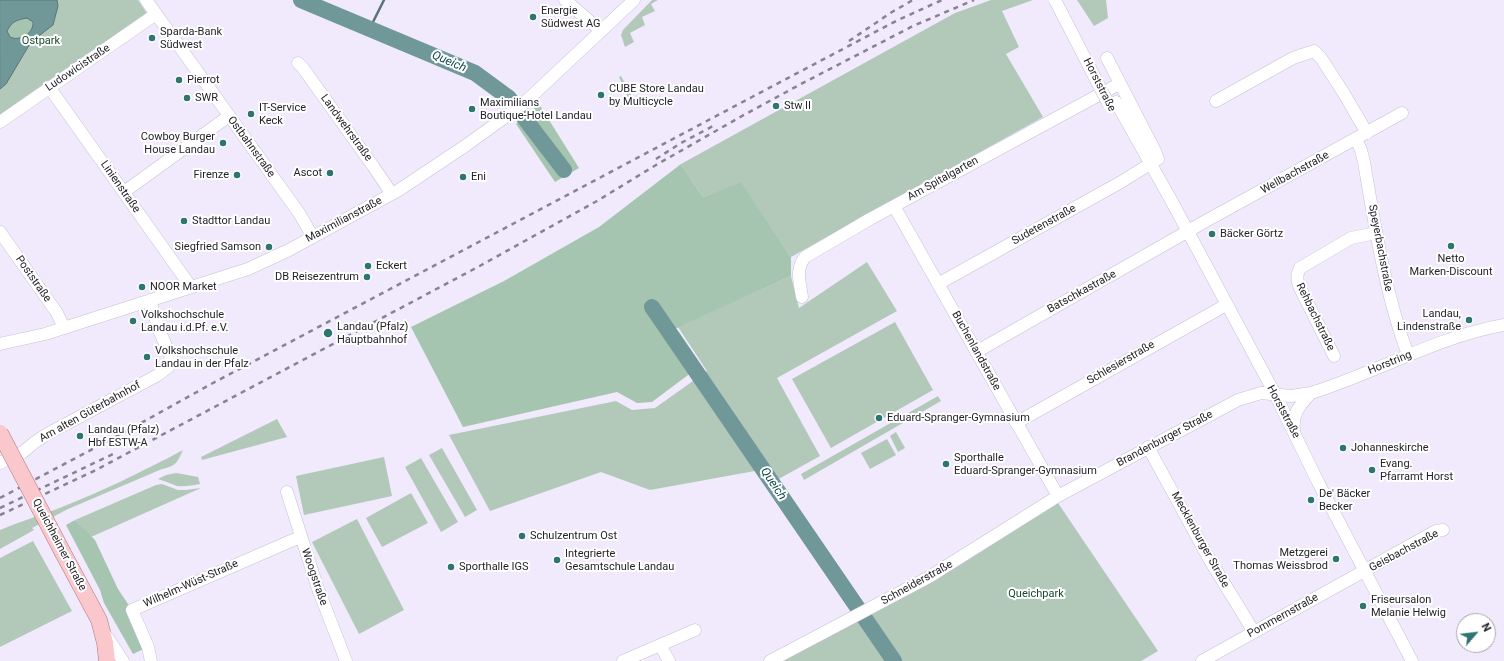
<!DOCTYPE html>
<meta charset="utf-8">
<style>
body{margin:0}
#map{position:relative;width:1504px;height:661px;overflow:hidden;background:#f0eafc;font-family:Roboto,sans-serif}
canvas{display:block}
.north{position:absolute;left:1456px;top:613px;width:40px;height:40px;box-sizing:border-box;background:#fff;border:1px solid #a8a7aa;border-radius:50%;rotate:62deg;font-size:11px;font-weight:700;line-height:16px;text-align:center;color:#25232a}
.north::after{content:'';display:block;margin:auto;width:14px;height:18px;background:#2d756e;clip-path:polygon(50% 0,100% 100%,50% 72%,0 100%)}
</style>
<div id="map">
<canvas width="1504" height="661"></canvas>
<div class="north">N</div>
</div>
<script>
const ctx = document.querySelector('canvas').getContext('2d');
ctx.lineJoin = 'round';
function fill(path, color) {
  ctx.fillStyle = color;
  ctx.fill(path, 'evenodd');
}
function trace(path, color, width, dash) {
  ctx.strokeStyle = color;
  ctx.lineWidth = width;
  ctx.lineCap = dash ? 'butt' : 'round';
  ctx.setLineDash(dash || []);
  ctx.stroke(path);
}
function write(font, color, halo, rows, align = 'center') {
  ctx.font = font + ' Roboto,sans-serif';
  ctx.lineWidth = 4;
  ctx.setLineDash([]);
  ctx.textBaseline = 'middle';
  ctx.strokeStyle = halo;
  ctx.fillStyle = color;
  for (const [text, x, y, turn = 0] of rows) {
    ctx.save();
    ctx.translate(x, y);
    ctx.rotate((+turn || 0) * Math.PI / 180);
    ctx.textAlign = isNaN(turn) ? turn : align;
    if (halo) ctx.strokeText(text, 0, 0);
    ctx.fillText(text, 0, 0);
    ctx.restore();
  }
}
fill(new Path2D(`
 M0,0H138L150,18L0,117Z
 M652,0H658L651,4L655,11L642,17L645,25L630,33L634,42L625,47L621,35L623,30Z
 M991,0H1033L1002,11L1019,47L1006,54L1043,117L791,257L741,183L703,197L681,164L955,13Z
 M1077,0H1106L1108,18L1094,26Z
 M621,76L633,98L629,100L619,77Z
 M867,262L897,311L777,378L820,456L775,481L766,469L650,490L601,472L490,511L449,435L616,401L632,410L655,408L707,371L678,327L791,276L799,308Z
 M895,322L933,390L831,448L792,379Z
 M938,396L941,401L804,480L801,474Z
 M277,419L287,437L202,460L201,457Z
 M896,432L905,448L898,452L890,436Z
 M887,439L896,455L870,469L861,453Z
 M442,448L477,510L465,517L429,455Z
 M183,450C177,463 176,466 162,469L68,509L32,528L34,530L0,549V530C19,522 38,516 57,509C100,492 142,472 183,450Z
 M384,457L392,496L304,515L296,476Z
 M421,458L458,522L441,532L405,467Z
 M176,473L198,477L200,484C193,485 185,487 177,486C171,484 165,481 158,479L166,475Z
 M162,484L178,490H186L201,488L91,537L75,520L156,485Z
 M411,493L428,523L382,547L366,518Z
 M1058,503L1158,651L1141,661H781Z
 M357,519L404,610L359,634L312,542Z
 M33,541L72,611L0,647V558Z`), '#b2c9ba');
fill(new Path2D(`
 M27,18L33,22L32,30C26,36 18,41 10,37L7,31C12,21 17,20 27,18Z
 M539,104L579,168L555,182L516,124Z
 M681,164L703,197L741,182L791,257V276L666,333L692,372L652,402L637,403L617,392L463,427L411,327L504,281L599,227Z
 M75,520L95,540L118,589L132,610L148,647L133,654L104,603L100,590L66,525Z`), '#a6c5b1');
const water = new Path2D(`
 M0,0H57L58,6L53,25L31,42L6,84L0,89ZM27,18L33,22C34,33 20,42 10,37L7,31C12,21 17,20 27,18Z`);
fill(water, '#719899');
trace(water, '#5a7578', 1);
trace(new Path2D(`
 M370,28L384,0`), '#5a7578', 2.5);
trace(new Path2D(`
 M301,0L475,73L509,98L564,170
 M652,307L894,661`), '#719899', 16);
const minor = new Path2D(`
 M146,0L299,213L313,237
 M565,0L601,31
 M298,63L303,68L373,166L392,194
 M49,87L191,287
 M1216,101L1293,58L1314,51L1321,58L1343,92L1367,133
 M1116,102L1171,200L1275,394L1319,484L1412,661
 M0,122L156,14
 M1356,139L1361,150L1364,162C1375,227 1385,293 1408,355
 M124,192L229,116
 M894,206L1058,496
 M0,232L57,313L64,328
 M938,284L1121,182L1158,159L1155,151L1107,58
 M802,297C800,283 795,269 805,257L870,219L1119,84
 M0,344L45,334L248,269L289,250L399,190L465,146L522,105L634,0
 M976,352L1204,222L1402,113
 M1334,356L1300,288C1297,281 1296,276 1300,268L1351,238L1376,233
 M1016,423L1226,305
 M1294,430C1292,413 1300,405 1311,393
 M1148,447L1208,557L1254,632
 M0,463L23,452L35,442L49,433L158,375L168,367L171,357L159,330L150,300
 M287,492L317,586L346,661
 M105,634L123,661
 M660,645L669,661
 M151,661L148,647L132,610L300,537
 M623,661L695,630
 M770,661L929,577L1058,496L1238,400L1261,393L1291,396L1311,393C1376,373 1436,337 1504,325
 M1202,661L1436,531L1443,530`);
const major = new Path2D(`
 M63,553L99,620L105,643L107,661`);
trace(minor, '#c6c1d2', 13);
trace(major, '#ac767d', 17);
trace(minor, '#fff', 12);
trace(major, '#f9c7cc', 16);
trace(new Path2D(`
 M849,41L892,12L913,0
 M656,159L681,143L715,125
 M0,498L123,433L213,383L752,97L896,21L942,0
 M0,508L113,454
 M0,515L94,471L476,268L597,201L656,165L742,116L801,84L913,26L974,0`), '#878390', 2.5, [5, 5]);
const minorBridge = new Path2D(`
 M1055,0L1109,105`);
const majorBridge = new Path2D(`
 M0,433L63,553`);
trace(minorBridge, '#c6c1d2', 13, []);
trace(majorBridge, '#ac767d', 17, []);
trace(minorBridge, '#fff', 12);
trace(majorBridge, '#f9c7cc', 16);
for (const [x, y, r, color] of [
 [533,17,4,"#2d756e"],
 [152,38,4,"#2d756e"],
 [179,80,4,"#2d756e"],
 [601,95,4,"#2d756e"],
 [187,98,4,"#2d756e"],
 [776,106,4,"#2d756e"],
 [472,109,4,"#2d756e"],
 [251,114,4,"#2d756e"],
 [223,143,4,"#2d756e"],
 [330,173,4,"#2d756e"],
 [237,175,4,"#2d756e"],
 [463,177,4,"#2d756e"],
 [184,221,4,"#2d756e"],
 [1212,234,4,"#2d756e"],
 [1451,246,4,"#2d756e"],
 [269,247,4,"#2d756e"],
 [368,266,4,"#2d756e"],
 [367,277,4,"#2d756e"],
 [142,287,4,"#2d756e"],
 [1469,320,4,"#2d756e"],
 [133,321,4,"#2d756e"],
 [328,333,5,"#2d756e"],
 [147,357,4,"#2d756e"],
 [879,418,4,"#2d756e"],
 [80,436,4,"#2d756e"],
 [1343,448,4,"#2d756e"],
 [946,464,4,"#2d756e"],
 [1372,470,4,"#2d756e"],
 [1311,500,4,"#2d756e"],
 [522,536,4,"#2d756e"],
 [1336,559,4,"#2d756e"],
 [557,560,4,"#2d756e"],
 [451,567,4,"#2d756e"],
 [1363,606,4,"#2d756e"]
]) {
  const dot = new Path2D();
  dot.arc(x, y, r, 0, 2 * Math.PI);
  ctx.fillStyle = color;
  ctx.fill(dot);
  trace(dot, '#fff', 1.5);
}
write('11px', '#25232a', '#fff', [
 ["Energie",541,11],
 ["Südwest AG",541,24],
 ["Sparda-Bank",160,32],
 ["Südwest",160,45],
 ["Pierrot",187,80],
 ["CUBE Store Landau",609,89],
 ["by Multicycle",609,102],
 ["SWR",195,98],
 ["Maximilians",480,103],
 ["Boutique-Hotel Landau",480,116],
 ["Stw II",784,106],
 ["IT-Service",259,108],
 ["Keck",259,121],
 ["Cowboy Burger",215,137,"right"],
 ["House Landau",215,150,"right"],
 ["Ascot",322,173,"right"],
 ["Firenze",229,175,"right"],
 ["Eni",471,177],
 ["Stadttor Landau",192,221],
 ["Bäcker Görtz",1220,234],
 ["Siegfried Samson",261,247,"right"],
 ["Netto",1451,259,"center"],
 ["Marken-Discount",1451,272,"center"],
 ["Eckert",376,266],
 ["DB Reisezentrum",359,277,"right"],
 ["NOOR Market",150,287],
 ["Landau,",1461,314,"right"],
 ["Lindenstraße",1461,327,"right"],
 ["Volkshochschule",141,315],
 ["Landau i.d.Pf. e.V.",141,328],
 ["Landau (Pfalz)",337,327],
 ["Hauptbahnhof",337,340],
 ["Volkshochschule",155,351],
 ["Landau in der Pfalz",155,364],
 ["Eduard-Spranger-Gymnasium",887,418],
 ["Landau (Pfalz)",88,430],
 ["Hbf ESTW-A",88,443],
 ["Johanneskirche",1351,448],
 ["Sporthalle",954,458],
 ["Eduard-Spranger-Gymnasium",954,471],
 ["Evang.",1380,464],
 ["Pfarramt Horst",1380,477],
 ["De' Bäcker",1319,494],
 ["Becker",1319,507],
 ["Schulzentrum Ost",530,536],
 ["Metzgerei",1328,553,"right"],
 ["Thomas Weissbrod",1328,566,"right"],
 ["Integrierte",565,554],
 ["Gesamtschule Landau",565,567],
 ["Sporthalle IGS",459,567],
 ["Friseursalon",1371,600],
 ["Melanie Helwig",1371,613]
], 'left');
write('11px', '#164a2e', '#fff', [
 ["Ostpark",41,41],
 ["Queichpark",1036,594]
]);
write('11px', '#25232a', '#fff', [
 ["Ludowicistraße",78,68,-34],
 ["Horststraße",1099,85,63],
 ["Landwehrstraße",346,128,54],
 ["Ostbahnstraße",251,147,54],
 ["Wellbachstraße",1295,173,-29],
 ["Am Spitalgarten",943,179,-29],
 ["Linienstraße",120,187,55],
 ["Maximilianstraße",344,220,-28],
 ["Sudetenstraße",1044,225,-29],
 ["Speyerbachstraße",1380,248,79],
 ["Poststraße",33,279,55],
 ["Batschkastraße",1082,292,-29],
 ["Rehbachstraße",1315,317,64],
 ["Buchenlandstraße",976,351,61],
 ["Schlesierstraße",1121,363,-30],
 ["Horstring",1390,363,-22],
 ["Am alten Güterbahnhof",90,412,-29],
 ["Horststraße",1283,412,62],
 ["Brandenburger Straße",1165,439,-28],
 ["Mecklenburger Straße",1200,540,61],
 ["Queichheimer Straße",59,545,62],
 ["Geisbachstraße",1404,551,-28],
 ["Woogstraße",314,577,71],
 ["Schneiderstraße",917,583,-29],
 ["Wilhelm-Wüst-Straße",191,584,-24],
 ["Pommernstraße",1283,616,-29]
]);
write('italic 12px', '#0a484a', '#fff', [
 ["Queich",449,62,23],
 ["Queich",773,484,56]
]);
</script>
